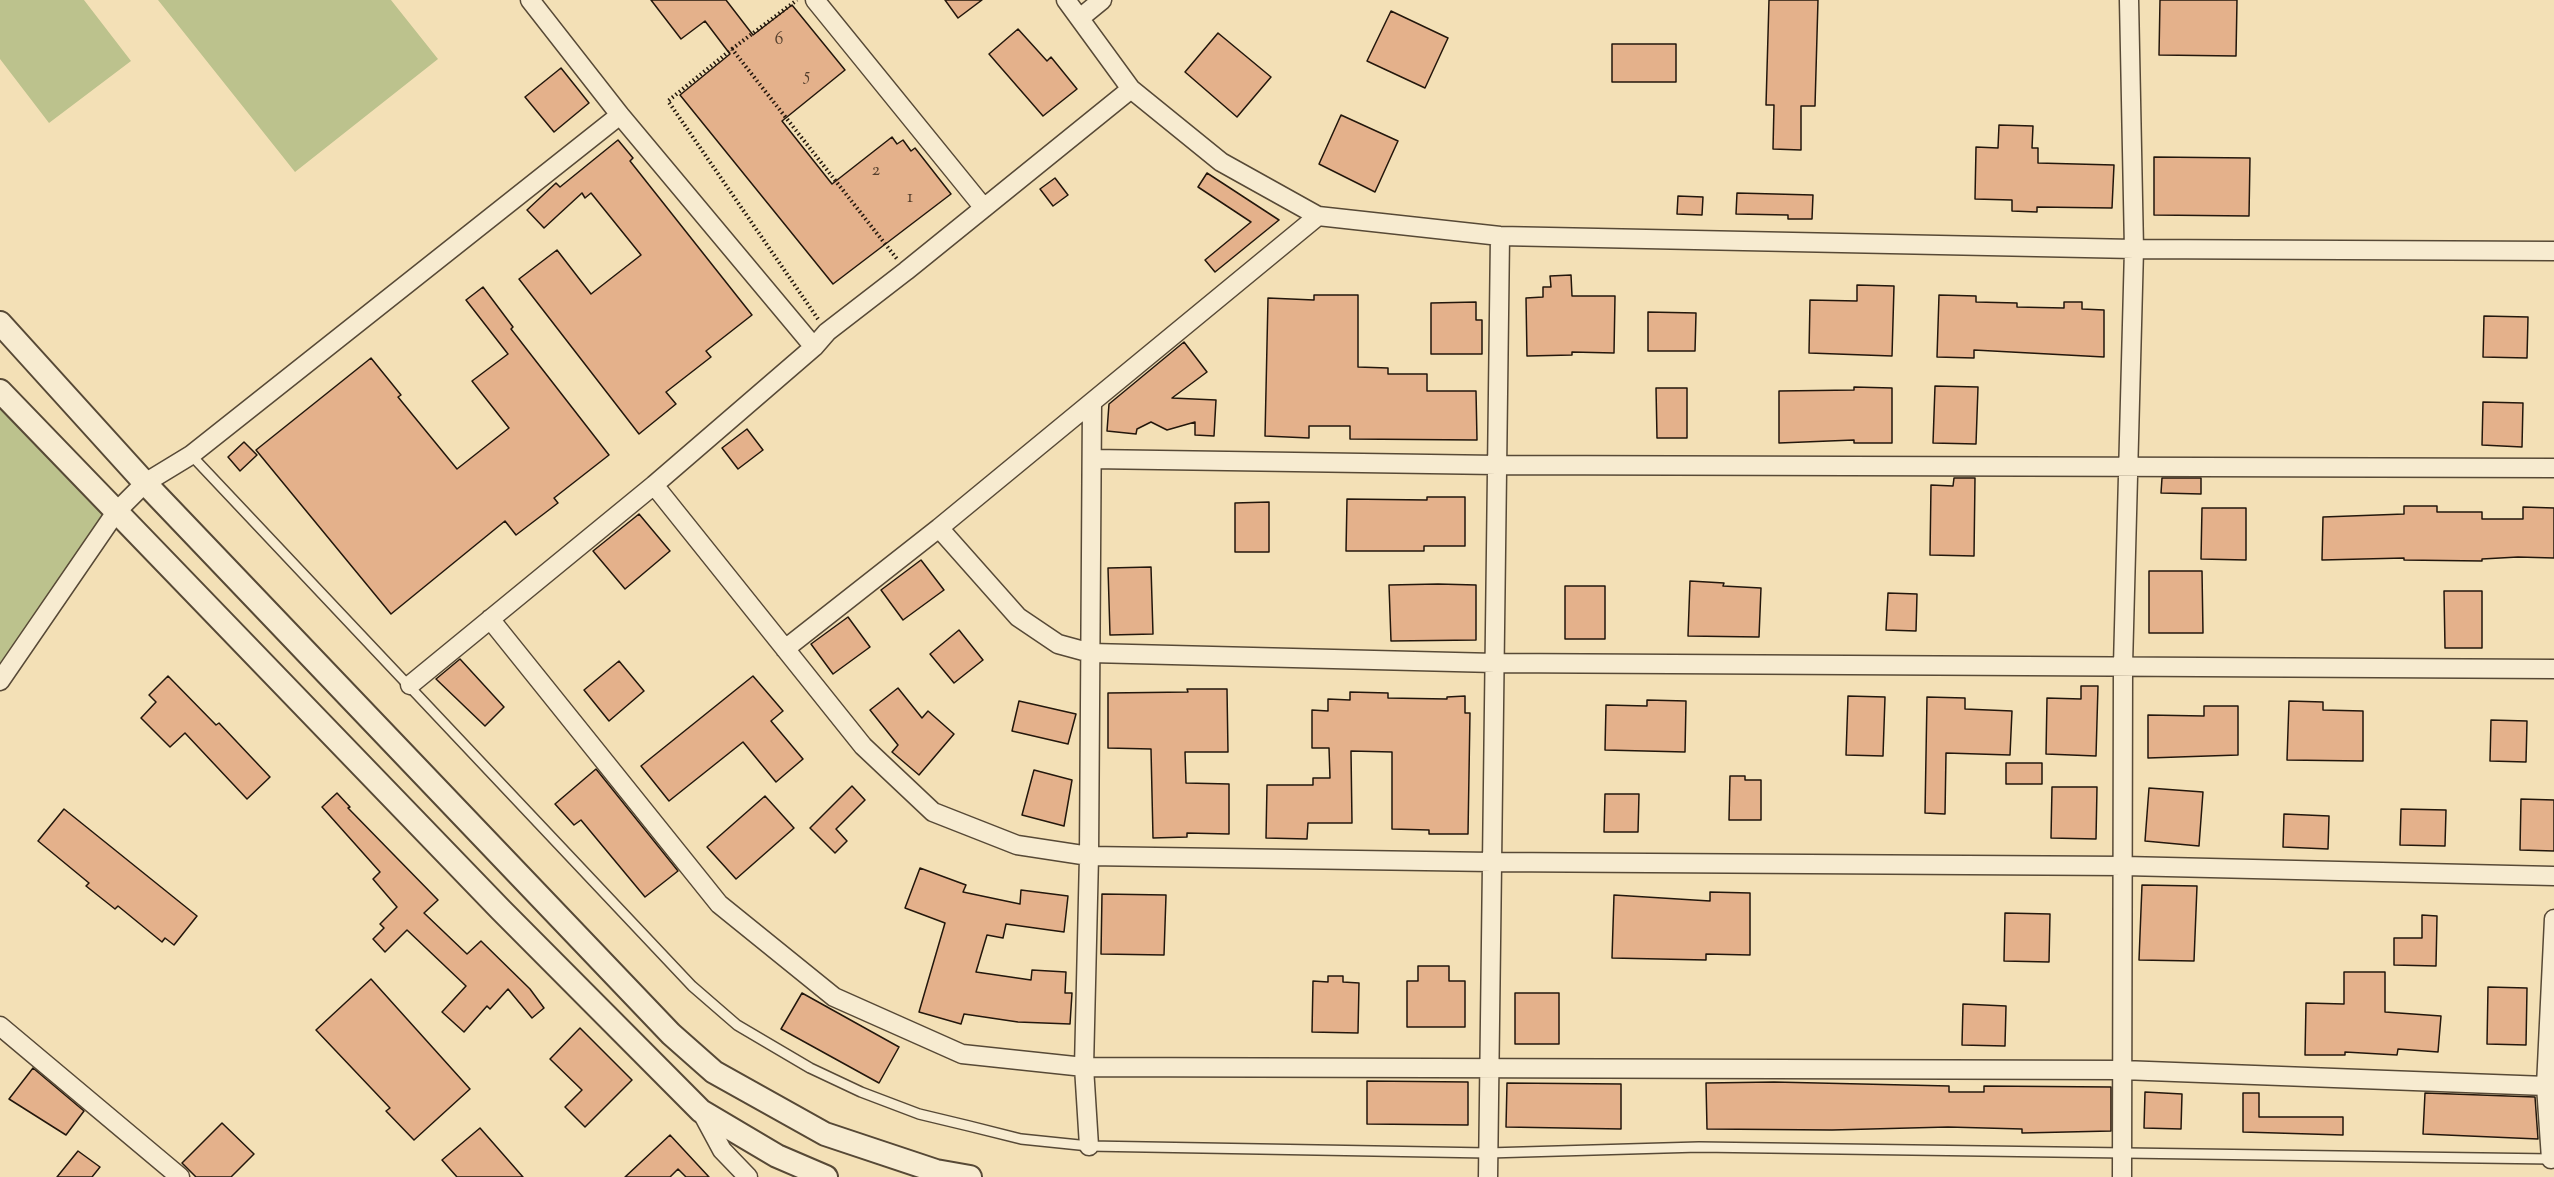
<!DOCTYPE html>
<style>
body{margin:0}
canvas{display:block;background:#f3e0b6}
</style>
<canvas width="2554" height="1177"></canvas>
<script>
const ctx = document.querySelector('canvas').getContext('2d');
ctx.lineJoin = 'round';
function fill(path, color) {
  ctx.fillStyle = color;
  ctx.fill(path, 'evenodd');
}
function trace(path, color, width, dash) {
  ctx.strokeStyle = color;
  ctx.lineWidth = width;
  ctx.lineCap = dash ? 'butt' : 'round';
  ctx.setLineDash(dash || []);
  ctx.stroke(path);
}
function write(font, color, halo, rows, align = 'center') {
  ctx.font = font + ' "Sorts Mill Goudy",serif';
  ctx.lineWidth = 4.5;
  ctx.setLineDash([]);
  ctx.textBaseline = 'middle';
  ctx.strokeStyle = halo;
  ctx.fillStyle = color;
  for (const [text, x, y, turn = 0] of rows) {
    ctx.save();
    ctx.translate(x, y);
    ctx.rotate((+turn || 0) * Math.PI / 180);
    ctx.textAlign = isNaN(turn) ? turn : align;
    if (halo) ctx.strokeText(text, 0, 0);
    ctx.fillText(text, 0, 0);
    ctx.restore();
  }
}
fill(new Path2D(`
 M0,0H84L131,61L49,123L0,59Z
 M158,0H391L438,59L295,172Z
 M0,398L116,512L0,681Z`), '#bcc28d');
const building = new Path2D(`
 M651,0H726L753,35L792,5L845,70L782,121L832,184L892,137L897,144L903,140L911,151L915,148L951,194L833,284L680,95L730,54L705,21L681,39Z
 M945,0H982L958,18Z
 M1769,0H1818L1815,106H1801V150L1773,149L1774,105H1766Z
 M2160,0H2237L2236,56L2159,55Z
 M1391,11L1448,38L1425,88L1367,61Z
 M1018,29L1047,61L1051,57L1077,89L1043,116L989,54Z
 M1218,33L1271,77L1237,117L1185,72Z
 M1612,44H1676V82H1612Z
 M561,68L589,103L554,132L525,97Z
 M1341,115L1398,141L1375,192L1319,164Z
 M1999,125L2033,126L2032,148H2038V163L2114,165L2112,208L2037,207V212L2012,211V200L1975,199L1976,147L1998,148Z
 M618,140L633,158L630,161L752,315L706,351L711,357L666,392L676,404L639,434L519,279L557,250L591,294L641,255L591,193L585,198L582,193L544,228L527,210L556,183L560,187Z
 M2154,157L2250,158L2249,216L2154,215Z
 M1207,173L1279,220L1215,272L1205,260L1251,222L1198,187Z
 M1055,178L1068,195L1053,206L1040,189Z
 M1737,193L1813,195L1812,219H1788V215L1736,214Z
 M1678,196L1703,197L1702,215L1677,214Z
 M1571,275L1572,296H1615L1614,353L1572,352V355L1527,356L1526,298L1543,297V287H1551L1550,276Z
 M1857,285L1894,286L1892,356L1809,353L1810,300L1857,301Z
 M483,287L513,327L511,329L609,455L554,498L558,503L516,535L505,521L391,614L256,450L371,358L401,395L398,397L457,469L509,428L472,381L508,354L466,300Z
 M1314,295H1358V367L1388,368V374H1427V391H1476L1477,440L1350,439V426H1309V438L1265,436L1268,298L1314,300Z
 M1939,295L1976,296V302L2017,303V307L2064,308V302H2082V309L2104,310V357L1974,350V358L1937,357Z
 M1476,302V320H1482V354H1431V303Z
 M1648,312L1696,313L1695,351H1648Z
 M2484,316L2528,317L2527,358L2483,357Z
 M1184,342L1207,372L1172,398L1216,400L1214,436L1195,435V422L1167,430L1151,422L1137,429L1136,434L1107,431L1109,404Z
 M1935,386L1978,387L1976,444L1933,443Z
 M1854,387L1892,388V443H1854V440L1779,443V391L1854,390Z
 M1656,388H1687V438H1657Z
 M2483,402L2523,403L2522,447L2482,445Z
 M747,429L763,450L738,469L722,448Z
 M244,442L257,455L240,471L228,457Z
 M1954,478H1975L1974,556L1930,555L1931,485L1953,486Z
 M2162,478H2201V494L2161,493Z
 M1427,497H1465V546H1424V551H1346L1347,499L1427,500Z
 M1269,502V552H1235V503Z
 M2404,506H2437V512H2482V519H2523V507L2554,508V558L2518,557L2482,559V561L2404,560V558L2322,560L2323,517L2404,514Z
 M2202,508H2246V560L2201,559Z
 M639,514L670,551L625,589L593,551Z
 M921,560L944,590L903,620L881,590Z
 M1151,567L1153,634L1110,635L1108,568Z
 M2149,571H2202L2203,633H2149Z
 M1690,581L1724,583L1723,586L1761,588L1759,637L1688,636Z
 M1438,584L1476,585V640L1391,641L1389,585Z
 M1565,586H1605V639H1565Z
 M2444,591H2482V648H2445Z
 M1888,593L1917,594L1916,631L1886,630Z
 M848,617L870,647L833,674L811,644Z
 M959,630L983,660L954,683L930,654Z
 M460,659L504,707L485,726L436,679Z
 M619,661L644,691L609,721L584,690Z
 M168,676L216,725L219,723L270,777L247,799L185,733L170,747L141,718L156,702L149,695Z
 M753,676L783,711L771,721L803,759L776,782L743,742L669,801L641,766Z
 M2081,686H2098L2096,756L2046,754L2047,698L2081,699Z
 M898,688L922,718L928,711L954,734L919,775L892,752L898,745L870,710Z
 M1187,689H1227L1228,752H1185L1186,783L1229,784V834L1187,833V837L1153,838L1151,749L1108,748V693L1188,692Z
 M1350,692L1388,693V698L1447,699V697L1465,696V713H1470L1468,834H1429V830L1392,829V752L1351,751L1352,823H1308L1307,839L1266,838L1267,785H1313V778H1330L1329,748H1312V710L1328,711V699L1350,700Z
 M1848,696L1885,697L1883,756L1846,755Z
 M1927,697L1965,698V709L2012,711L2010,755L1946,753L1945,814L1925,813Z
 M1647,700L1686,701L1685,752L1605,750L1606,705L1647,706Z
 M1019,701L1076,714L1068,744L1012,731Z
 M2289,701L2323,702V710L2363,711V761L2287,760Z
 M2204,706H2238V755L2148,758V715L2204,716Z
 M2491,720L2527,721L2526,762L2490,761Z
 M2006,763H2042V784H2006Z
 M596,769L678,871L645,897L581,820L574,825L555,804Z
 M1034,770L1072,780L1064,826L1022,815Z
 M1730,776H1745V780H1761V820H1729Z
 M852,786L865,800L836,829L847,841L835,853L810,828Z
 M2052,787H2097L2096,839L2051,838Z
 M2149,788L2203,792L2199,846L2145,841Z
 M337,793L350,807L348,808L438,900L424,913L467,954L481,941L530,989L544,1008L532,1018L508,989L490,1009L487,1006L464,1032L442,1012L466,986L407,930L385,952L373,939L384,928L380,924L397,907L373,879L380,872L322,807Z
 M1605,794H1639L1638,832H1604Z
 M765,796L794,828L736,879L707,847Z
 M2521,799L2554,800V851L2520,850Z
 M64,809L197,916L174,945L165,938L162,942L118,906L115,909L86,886L89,883L38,841Z
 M2401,809L2446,810L2445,846L2400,845Z
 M2284,814L2329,816L2328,849L2283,847Z
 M920,868L966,885L963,892L1020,904L1021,890L1068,896L1064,932L1006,924L1003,938L987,935L976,972L1031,980L1032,970L1066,972L1065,993H1072L1070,1024L1018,1022L964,1014L961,1024L919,1012L945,923L905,908Z
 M2142,885L2197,886L2194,961L2139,960Z
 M1710,892L1750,893V955L1706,954V960L1612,958L1614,895L1710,901Z
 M1102,894L1166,895L1164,955L1101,954Z
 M2005,913L2050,914L2049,962L2004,961Z
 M2422,915L2437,916L2436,966L2394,965V938H2422Z
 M1418,966H1449V981H1465V1027H1407V981H1418Z
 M2344,972H2385V1012L2441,1016L2438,1052L2398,1049L2397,1055L2345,1052V1055H2305L2306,1003L2344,1004Z
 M1328,976H1343V982L1359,983L1358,1033L1312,1032L1313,981L1328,982Z
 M371,979L470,1089L414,1140L386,1111L390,1108L316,1030Z
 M2488,987L2527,988L2526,1045L2487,1044Z
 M802,993L899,1047L879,1083L781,1029Z
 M1515,993H1559V1044H1515Z
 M1963,1004L2006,1006L2005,1046L1962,1045Z
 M580,1028L632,1080L585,1127L565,1107L582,1090L550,1059Z
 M33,1068L84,1111L66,1135L9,1099Z
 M1367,1081L1468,1082V1125L1367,1124Z
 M1774,1082L1949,1086V1092H1984V1086L2111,1087V1131L2022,1133V1129L1948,1127L1832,1130L1707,1129L1706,1083Z
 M1507,1083L1621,1084V1129L1506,1127Z
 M2145,1092L2182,1094L2181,1129L2144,1128Z
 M2243,1093H2259V1117H2343V1135L2243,1132Z
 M2425,1093L2535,1097L2538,1139L2423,1134Z
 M222,1123L254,1154L231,1177H196L182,1163Z
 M480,1128L523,1177H457L442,1160Z
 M670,1135L709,1177H686L678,1169L670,1177H625Z
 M78,1151L100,1167L92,1177H57Z`);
fill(building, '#e4b18b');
trace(building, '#23170c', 1.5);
const service = new Path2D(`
 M191,455L692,986L737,1025L810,1068L861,1092L919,1114L969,1126L1021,1139L1089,1146L1488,1153L1699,1147L2552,1159`);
const minor = new Path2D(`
 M530,0L620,115L814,347
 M815,0L984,208
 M1066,0L1131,89L1221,162L1318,216L1500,236L2134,249L2554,251
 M1080,18L1102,0
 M1092,459L1497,465L2554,468
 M654,485L863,746L933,812L1017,845L1089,856L1492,862L2124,866L2554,876
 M939,528L1018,617L1058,644L1091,653L1495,663L2554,669
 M490,619L719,904L834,997L962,1054L1084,1067L2122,1070L2546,1086
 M785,649L939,528L1318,216
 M0,681L116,512L145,483L191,455L620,115
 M410,685L654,485L814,347L827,332L906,271L1131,89
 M0,1026L180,1177
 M701,1111L722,1150L748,1177
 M1089,1146L1084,1067L1089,856L1092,403
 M2551,1159L2546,1086L2554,919
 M1488,1177L1500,236
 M2122,1177L2123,665L2134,249L2129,0`);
const tertiary = new Path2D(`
 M0,323L145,483L671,1034L714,1072L825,1134L936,1171L970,1177
 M0,391L501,910L701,1111L777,1156L826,1177`);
trace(service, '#574936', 12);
trace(minor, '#574936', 21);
trace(tertiary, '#574936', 26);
trace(new Path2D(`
 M732,49L797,0
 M818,319L668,101L732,49L897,259`), '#23170c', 4, [1.5, 3]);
trace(service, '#f7ebd0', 9);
trace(minor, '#f7ebd0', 18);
trace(tertiary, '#f7ebd0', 22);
write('18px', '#533e2c', null, [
 ["6",779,41],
 ["5",807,77],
 ["2",876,172],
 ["1",910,199]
]);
</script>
